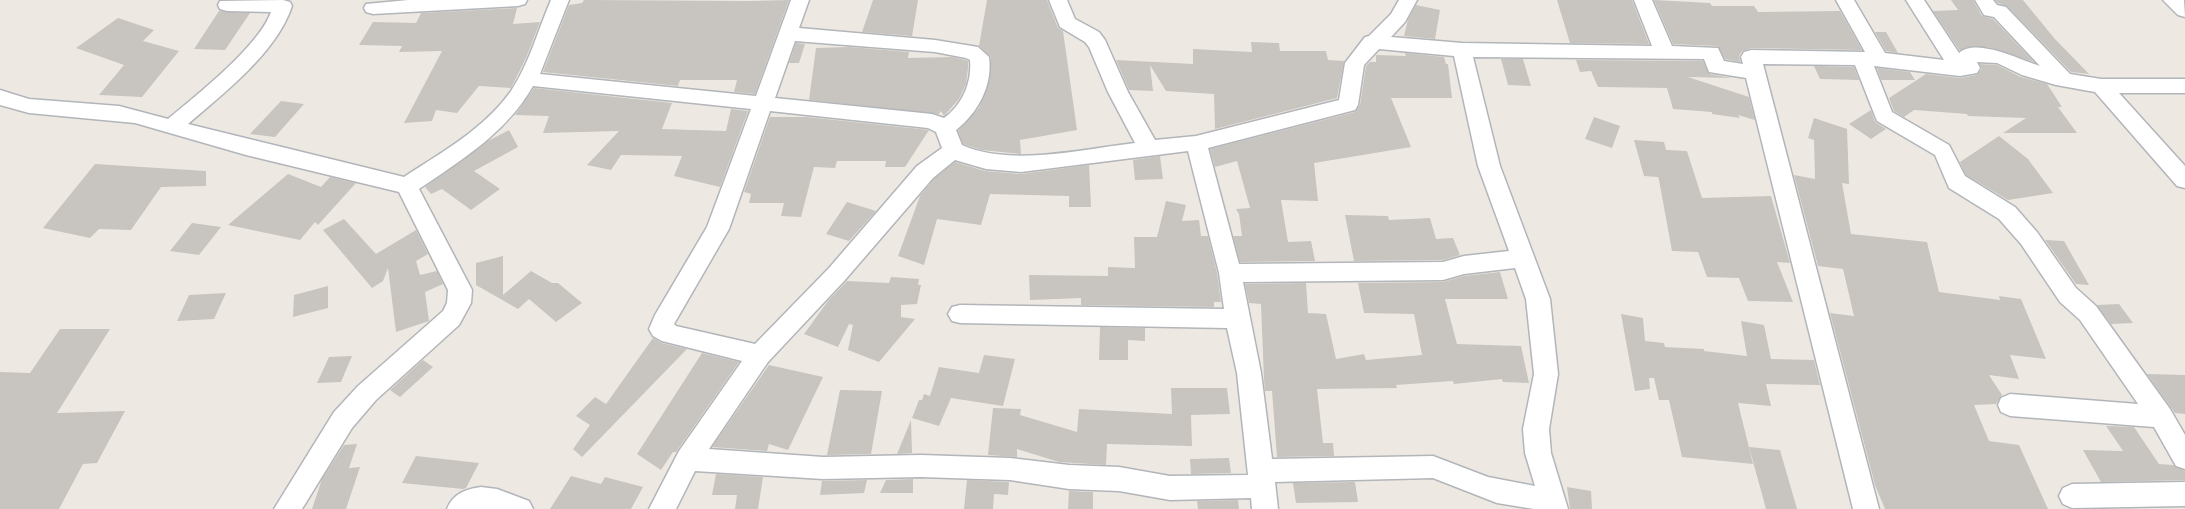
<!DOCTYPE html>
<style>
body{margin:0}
canvas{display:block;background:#ede9e2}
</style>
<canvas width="2185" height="509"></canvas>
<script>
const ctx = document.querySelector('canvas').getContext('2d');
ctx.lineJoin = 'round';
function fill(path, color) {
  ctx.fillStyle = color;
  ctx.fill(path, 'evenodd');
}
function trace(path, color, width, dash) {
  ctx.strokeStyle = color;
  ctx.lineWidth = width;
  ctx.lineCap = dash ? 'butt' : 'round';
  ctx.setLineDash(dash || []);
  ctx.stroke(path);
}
fill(new Path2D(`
 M584,0L749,1L789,0L755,94L734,92L737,80H680L678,86L543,72L569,5L582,3Z
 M873,0H918L912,36L862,32Z
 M987,0H1047L1058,28L1063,31L1077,130L1020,140L1021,154L982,150L963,144L958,131L979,108L990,78L991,57L979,46Z
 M1557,0H1632L1649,44L1570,43Z
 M1654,0L1710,3L1712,6H1754L1758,12L1840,11L1862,50L1751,48L1742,51L1739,56L1740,62L1725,59L1718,46L1673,44Z
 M1951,0H1973L1982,16L1993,19L2034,62L1988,47H1967L1960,51L1933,11L1958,10Z
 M1995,0H2023L2054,38L2089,74L2071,72L2007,6L1998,3Z
 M1416,5L1440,10L1435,39L1404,36L1408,20Z
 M517,8L513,24L540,22L526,58L511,88L479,86L457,113L436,110L432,121L404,123L442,51L399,52L402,46L359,45L373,22L416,23L421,13Z
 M219,11L250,13L225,50L194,49Z
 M118,18L154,30L143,41L179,51L142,97L99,95L124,65L76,48Z
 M1875,32H1886L1898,53L1886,51Z
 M1251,42L1279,43L1280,51H1326L1328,60L1344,61L1337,98L1215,129L1214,94L1166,91L1150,65L1153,91L1129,90L1116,60L1193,64V49L1252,52Z
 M796,43L805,44L799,63H789Z
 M849,47L909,52L908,58L952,57L965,60L968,61V68L966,84L959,99L944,116L941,111L939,114L809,100L816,48Z
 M1405,53L1444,57L1446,64H1448L1452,98H1391L1411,147L1314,163L1318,201L1281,200L1288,242L1311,241L1315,261L1240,262L1233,236H1242L1239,214L1236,209L1250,208L1237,161L1215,167L1210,149L1355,112L1360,105L1366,66L1370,62H1376V55L1406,56Z
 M1501,59H1523L1531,86L1508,85Z
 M1576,60L1703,61L1709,74L1732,78L1688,77L1749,97L1755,120L1738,115L1740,118L1712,114V112L1673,109L1667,88L1598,87L1591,71L1580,72Z
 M1980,64L1997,65L2021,77L2047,84L2062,107H2058L2077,133H2003L2026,118L1968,116L1967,114L1914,110L1904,117L1894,111L1889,98L1926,74L1960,78L1977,75L1982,69Z
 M1814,66L1854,67L1859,80L1820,79Z
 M1877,68L1910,72L1915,80H1881Z
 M534,88L672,103L662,129L726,131L731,109L748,111L720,187L674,176L682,156L621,155L611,170L587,165L619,131L543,133L549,116L515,115Z
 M281,101L304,104L275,137L250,134Z
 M1871,110L1875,122L1886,129L1871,139L1849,124Z
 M770,117H807L929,130L905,167H885L886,161H837L835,168L814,167L801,217L781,216L784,203H749L751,194L744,192Z
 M1594,117L1620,126L1612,148L1585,139Z
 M1814,118L1847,129L1849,184L1842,183L1851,234L1927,242L1939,292L2000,300L1999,296L2021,299L2046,359L2010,355L2019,379L1989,375L2002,395L1996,404L1974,405L1989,441L2019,445L2048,509H1885L1875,485L1830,313L1854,316L1843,269L1818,266L1794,175L1815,179L1814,140L1808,138Z
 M509,130L518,147L474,171L500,189L471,210L442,189L431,194L425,187L488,141Z
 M1999,136L2028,159L2053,193L2008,200L1966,175L1960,162Z
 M1634,140L1664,142L1666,150L1687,151L1702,198L1771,196L1790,263L1777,262L1793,302L1748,301L1739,278L1707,277L1698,252L1672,251L1659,180L1658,177L1644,176Z
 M1160,156L1163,179L1135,180L1133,160Z
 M955,162L985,171L1021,174L1089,165L1091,207H1069V196L990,194L981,225L937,219L924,265L898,256L920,196L934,179Z
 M95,164L206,171V186L161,187L131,230L99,229L90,238L43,228Z
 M288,174L321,187L330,177L356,183L318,225L315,222L300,240L228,225Z
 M1166,201L1186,205L1182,221L1199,220L1201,236H1208L1217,273L1221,302H1214V307L1081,305V298L1030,300L1029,275L1108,276V267L1135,268L1134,237H1157Z
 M847,202L876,211L849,241L826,234Z
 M1345,215L1388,216L1389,220L1430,218L1436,239L1453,238L1460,255L1443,260L1354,261Z
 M344,219L376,254L416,230L428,254L416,261L420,275L437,271L443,284L425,292L429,321L396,332L388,268L383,281L372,288L323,230Z
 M192,223L221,227L199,255L170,251Z
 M2045,240L2064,241L2089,285L2076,284Z
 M503,256V295L531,271L552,283H558L582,303L556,322L529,299L518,309L476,285V263Z
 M1500,272L1508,299H1445L1457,344L1521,346L1529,383L1503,382L1502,379L1454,384L1453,381L1396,385L1397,388L1317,389L1323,443H1333L1334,456L1277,457L1272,391H1265L1264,379L1261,304L1249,303L1245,284L1306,283L1308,313L1326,314L1336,359L1364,354L1366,360L1422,355L1414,314L1364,313L1358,283L1443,282L1464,276Z
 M891,277L919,279L918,285H921L917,304L901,305V317L915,319L879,362L848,350L853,325L849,324L838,347L804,334L828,301L847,281L889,283Z
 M328,286V308L293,317L294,295Z
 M226,293L214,319L177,321L189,295Z
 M2119,304L2133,323L2111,324L2097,305Z
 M1621,314L1643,318L1645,341L1664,343L1665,347L1704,349V351L1747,356L1741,321L1764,325L1771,359L1814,360L1820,385L1766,384L1771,406L1738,403L1753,464L1682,457L1669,400H1659L1654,378H1649L1650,389L1635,391Z
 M1100,327L1145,328V341L1128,340V360H1099Z
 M60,329H110L57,413L125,411L97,463L83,464L59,509H0V372L30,373Z
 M653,338L662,343L687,349L582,457L573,449L590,425L576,416L595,397L606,404Z
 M702,353L739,362L676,452H673L661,470L637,454Z
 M984,355L1015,359L1003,406L951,398L939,426L912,418L919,400H922L924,394L930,396L939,367L979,373Z
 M352,356L341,382L317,383L329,357Z
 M423,360L433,367L400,397L390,390Z
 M769,365L823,377L788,450L769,444L767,451L712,447Z
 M2147,374L2185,375V414L2175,413Z
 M1171,388H1227L1230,414L1191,415L1192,446L1107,444L1106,465L1059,462L1017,449V457L988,455L993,408L1021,409L1020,415L1077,432L1079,409L1172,414Z
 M840,390L882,391L871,454L827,455Z
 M911,420L912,453L897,454Z
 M2106,426L2134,427L2159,464L2173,465L2185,471V480L2101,482L2083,450L2123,451Z
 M357,444L349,468L360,467L346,509H312L322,479L344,445Z
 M1749,447L1780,450L1797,509H1766Z
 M416,456L479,463L466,488L463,489L402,483Z
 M1229,458L1231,473L1191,474L1190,459Z
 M716,474L763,477L758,509H735L737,495H712Z
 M571,476L601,484L605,477L643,487L631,509H550Z
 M913,479V493H880L886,480Z
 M867,480L864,493L820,495L822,481Z
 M967,480L1009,482L1008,495L994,494L993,509H964Z
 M1355,482L1358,502L1296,503L1293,483Z
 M1567,487L1591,491L1592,509H1570Z
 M1069,491L1093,492V509H1068Z
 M1238,500L1239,509H1198L1197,501Z`), '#c8c4bf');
const minor = new Path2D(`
 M283,0L290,2L292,6C277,52 224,93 188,124L404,177C442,152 484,129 511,91C529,64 538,30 551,0H569L540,74L756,96L791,0H809L799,28L935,40L978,47L989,57C993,85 978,113 956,130L962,145C1011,167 1083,149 1135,143L1108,92L1089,47L1085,42L1060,27L1049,0H1067L1075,19L1099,32L1105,40L1128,92L1155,140L1196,136L1339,100L1345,63L1365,37L1369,36L1391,14L1399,0H1417L1405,22L1391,37L1462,43L1652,46L1634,0H1652L1672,46L1718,48L1724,61L1743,64L1741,57L1744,52L1751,50L1865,52L1836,0H1854L1885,53L1944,60L1906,0H1924L1959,53C1977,37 2022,61 2040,66L1994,17L1984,15L1975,0H1993L1997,5L2006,7L2070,74L2101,79H2185V93H2119L2185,166V188L2177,186L2095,92L2056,85L2022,75L1997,63L1977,62L1980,68L1977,73L1960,76L1874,66L1892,112L1949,145L1965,176L2015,207L2037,232L2076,288L2096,306L2170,409L2185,435V469L2176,466L2154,427L2010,416L2001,412L1998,405L2001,398L2010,394L2138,404L2080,320L2060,302L2021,244L1999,219L1949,188L1935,155L1877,121L1855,65L1763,64L1879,509H1853L1746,78L1709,72L1704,59L1473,57L1500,166L1550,299L1558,374L1549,429L1551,453L1568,509H1534L1497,503L1433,478L1275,482L1278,509H1252L1251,498L1170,500L1119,491L1069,489L1010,480L921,477L823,479L695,471L676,509H649L679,451L742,361L662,341L653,336L649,329L655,315L707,227L751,109L533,86C506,133 463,159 419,189L472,290L471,303L459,325L376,400L352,428L302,509H274L334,412L358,386L443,311L447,303L448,290L399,192L246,155L135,123L29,113L0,105V90L29,99L119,106L168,119C197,95 259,46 271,12L227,11L220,9L218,5L220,1ZM795,41L935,52L966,58L970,60C972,83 962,105 944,118L932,114L775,98ZM1379,49L1454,56L1478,166L1509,251L1464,256L1443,262L1239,264L1208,148L1355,110L1358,105L1364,65ZM770,111L928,128L936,132L942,148L917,166L829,268L755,344L676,326L674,324L729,229ZM1188,151L1219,273L1224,309L960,305L952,307L948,314L952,321L960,323L1227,328L1237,373L1248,475L1170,476L1119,467L1069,465L1010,458L921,455L823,457L709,449L768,362L845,280L933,178L955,160L986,169L1021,172ZM1515,268L1526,299L1534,374L1523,429L1525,453L1535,486L1488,477L1433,456L1272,459L1261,373L1243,282L1443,280L1464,274Z
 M408,0H527L525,4L518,6L373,14L366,12L364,8L366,4Z
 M2163,0H2184L2185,17L2178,15Z
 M2185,482V506L2072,508L2063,504L2059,496L2063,488L2072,484Z
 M481,487L497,489L529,501L533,509H447C453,494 465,489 481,487Z`);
trace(minor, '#b2b5b9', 3);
fill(minor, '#fff');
</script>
